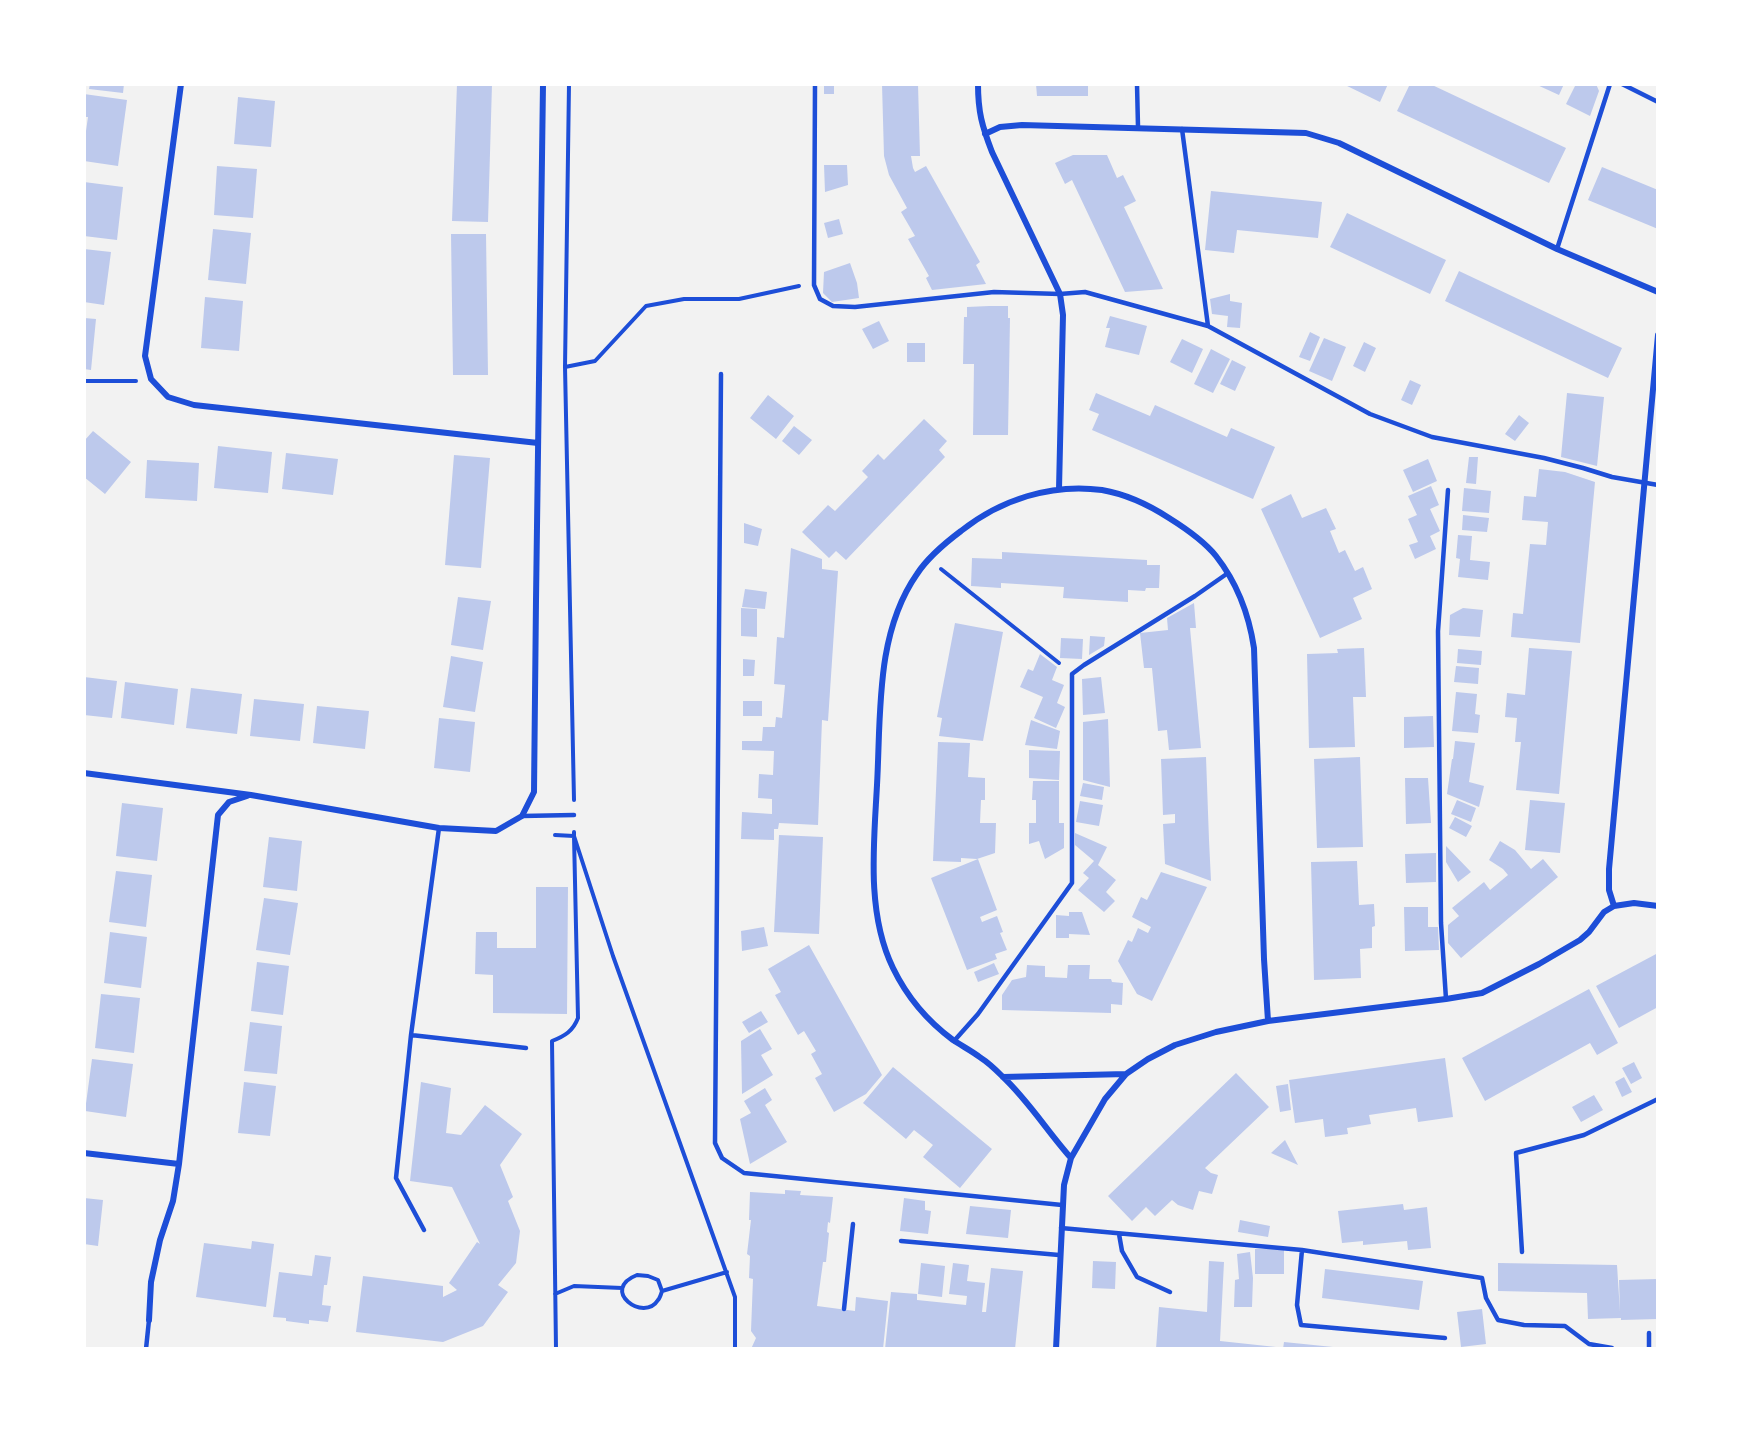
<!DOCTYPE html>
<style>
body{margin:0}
#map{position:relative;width:1742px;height:1433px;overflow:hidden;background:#f2f2f2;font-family:Ubuntu,sans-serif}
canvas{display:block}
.frame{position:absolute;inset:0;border:86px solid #fff;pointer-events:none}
</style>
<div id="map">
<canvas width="1742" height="1433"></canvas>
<div class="frame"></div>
</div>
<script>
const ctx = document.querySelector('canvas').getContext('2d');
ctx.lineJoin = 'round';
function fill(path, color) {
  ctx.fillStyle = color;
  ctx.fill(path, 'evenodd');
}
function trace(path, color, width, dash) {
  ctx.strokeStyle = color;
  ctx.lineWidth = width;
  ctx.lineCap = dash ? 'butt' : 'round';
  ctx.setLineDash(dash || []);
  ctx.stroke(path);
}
fill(new Path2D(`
 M90,84H124L123,93L89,89Z
 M457,84H492L488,222L452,221Z
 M824,84H834V94H824Z
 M882,84H918L920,156H911L913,168L915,172L926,166L980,262L976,265L986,284L932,290L926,278L929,276L908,239L915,236L901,212L907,208L889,175L884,156Z
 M1036,84H1088V96H1037Z
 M1343,84H1388L1380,102Z
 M1410,84H1430L1566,148L1549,183L1397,111Z
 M1535,84H1564L1559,95Z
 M1576,84H1596L1599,91L1590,116L1566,104Z
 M84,94L127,100L118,166L84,161V145L88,117H84Z
 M238,97L275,101L271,147L234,144Z
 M1073,155H1107L1117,178L1123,175L1136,201L1124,207L1163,289L1125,292L1072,180L1065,184L1055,163Z
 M824,165H847L848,185L825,192Z
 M217,166L257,169L253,218L214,215Z
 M1602,167L1658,190V229L1588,200Z
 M84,182L123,187L117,240L84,236Z
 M1211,191L1322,202L1318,238L1237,230L1234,253L1205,250Z
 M1347,213L1446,260L1430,294L1330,247Z
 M839,219L843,234L828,238L824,223Z
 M213,229L251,233L246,284L208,280Z
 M451,234H486L488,375H453Z
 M84,249L111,252L104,305L84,302Z
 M850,263L857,283L859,298L832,302L823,293L824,272Z
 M1459,271L1622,348L1608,378L1445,301Z
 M1230,294V301L1242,303L1240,328L1227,327L1228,316L1212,314L1210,299Z
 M205,297L243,301L239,351L201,348Z
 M989,306H1008V318H1010L1008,435H973L974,364H963L964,317H967V307Z
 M1110,316L1147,326L1139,355L1105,347L1110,328H1106Z
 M84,318L96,319L91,370L84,369Z
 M879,321L889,341L873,349L862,329Z
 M1310,332L1320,337L1310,361L1299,357Z
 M1324,338L1346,347L1332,381L1309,371Z
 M1182,339L1203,349L1192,373L1170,362Z
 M1364,342L1376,348L1365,372L1353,366Z
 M907,343H925V362H907Z
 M1211,349L1230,359L1213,393L1194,384Z
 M1232,360L1246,367L1235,391L1220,384Z
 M1410,380L1421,385L1412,405L1401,400Z
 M1096,393L1150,416L1155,405L1227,437L1231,428L1275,447L1253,499L1092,430L1099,414L1089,410Z
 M1567,393L1604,397L1597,466L1561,457Z
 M768,395L794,416L776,439L750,418Z
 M1519,415L1529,423L1515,441L1505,434Z
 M924,419L947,441L939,450L945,457L846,560L836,551L829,558L802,532L828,505L835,511L868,477L862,471L878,454L884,460Z
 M794,426L812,440L799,455L782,441Z
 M93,431L131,462L105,494L84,477V441Z
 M218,446L272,452L268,493L214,488Z
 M286,453L338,459L333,495L282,489Z
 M454,455L490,458L481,568L445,565Z
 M1469,457H1478L1476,484L1466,483Z
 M1428,459L1437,481L1413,492L1403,470Z
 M147,460L199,463L197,501L145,498Z
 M1539,469L1565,472L1595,482L1580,643L1511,637L1513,613L1523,614L1530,544L1546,545L1548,522L1522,520L1524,496L1536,497Z
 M1431,486L1439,505L1430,509L1440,531L1430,536L1436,549L1415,559L1409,545L1418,542L1408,519L1417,515L1408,496Z
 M1464,488L1491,491L1489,513L1462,511Z
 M1291,494L1302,518L1326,508L1336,529L1330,531L1339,553L1345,550L1355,571L1363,567L1372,589L1353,598L1362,619L1320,638L1261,509Z
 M1463,515L1489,518L1487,532L1462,530Z
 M744,523L762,529L758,546L744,543Z
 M1458,535L1472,536L1470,560L1490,562L1488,580L1458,577L1460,559L1456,558Z
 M791,548L822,559V569L838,571L828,721L822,720L818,825L779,823L778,829H774V840L741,839L742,812L772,814V799L758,798L759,774L773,775L774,751L742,750V741H762L763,727H775L776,717L782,718L785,685L774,684L777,637L784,638Z
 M1002,552L1147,560V565H1160L1159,588H1146L1145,591L1128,590V602L1063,598L1064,587L1001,583V588L971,586L972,558L1002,559Z
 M745,589L767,592L765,609L742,607Z
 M458,597L491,601L483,650L451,645Z
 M1194,603L1196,628H1190L1201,748L1169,750L1167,730L1158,731L1152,668H1144L1140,633L1168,630L1167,618Z
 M741,608L757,609V637L741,636Z
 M1463,608L1483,610L1480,637L1449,635L1450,615Z
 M955,623L1003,632L983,741L939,736L942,718L937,717Z
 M1090,636L1105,637L1104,646L1089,655Z
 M1061,638L1083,639L1082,659L1060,658Z
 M1364,648L1366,697H1353L1355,747L1309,748L1307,654L1338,653L1337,649Z
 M1529,648L1572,651L1559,794L1516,790L1521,742H1515L1517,718L1505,717L1507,693L1525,695Z
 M1458,649L1482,651L1481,665L1457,663Z
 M1040,654L1057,667L1052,680L1064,685L1057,703L1065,707L1056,728L1034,718L1043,697L1020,687L1028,669L1033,671Z
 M451,656L483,662L475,712L443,707Z
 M743,659L755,660L754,676H743Z
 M1456,666L1479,668L1478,684L1454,682Z
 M84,677L117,681L112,718L84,715Z
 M1101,677L1105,713L1083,715L1082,679Z
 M125,682L178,689L174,725L121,718Z
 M191,688L242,694L237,734L186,728Z
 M1456,692L1477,694L1475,714L1480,715L1478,733L1452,731Z
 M254,699L304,704L300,741L250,736Z
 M743,701H762V716H743Z
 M317,706L369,711L365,749L313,743Z
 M1433,716L1434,747L1404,748V717Z
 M439,718L475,722L470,772L434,768Z
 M1108,719L1109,751L1110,787L1083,780V722Z
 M1031,720L1060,731L1057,749L1025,745Z
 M1455,741L1475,743L1469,782L1484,786L1479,807L1447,794L1452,759H1453Z
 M938,742L970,743L968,777L985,778V800H981L980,823H996L995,853L977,859L961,858V862L933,861Z
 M1029,750L1060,751L1059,780L1029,778Z
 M1206,757L1209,840L1211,881L1165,864L1163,824L1175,823V814L1163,815L1161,759Z
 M1360,757L1363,847L1317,848L1314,759Z
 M1405,778H1428L1431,823L1406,824Z
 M1033,781H1059V823H1064V848L1045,859L1039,841L1029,844V823H1036V800H1032Z
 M1083,783L1104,787L1102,800L1080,796Z
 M1457,800L1476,808L1471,822L1451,814Z
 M1530,800L1565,803L1560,853L1525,850Z
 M1080,801L1103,805L1099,826L1076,822Z
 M122,803L163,808L157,861L116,856Z
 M1455,817L1472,826L1466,837L1449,828Z
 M1075,833L1107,847L1098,865L1116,880L1106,892L1115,901L1104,912L1078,890L1089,878L1083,873L1094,861L1075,845Z
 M779,835L823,837L819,934L774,932Z
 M269,837L302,841L297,891L263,887Z
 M1500,841L1515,850L1531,869L1543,859L1558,877L1461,958L1448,943V925L1459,916L1452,908L1484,882L1490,890L1508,875L1503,869L1489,860Z
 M1446,846L1471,872L1458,882L1446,862Z
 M1436,853V882L1406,883L1405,854Z
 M978,859L997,910L980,917L982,922L997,916L1003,932L1000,933L1007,950L995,954L997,959L967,970L931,878Z
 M1357,861L1359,905L1374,904L1375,926L1372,927V948L1360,949L1361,978L1314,980L1311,862Z
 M116,871L152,875L146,927L109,922Z
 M1161,872L1207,887L1152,1001L1137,994L1118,961L1128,940L1132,942L1138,928L1148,933L1151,927L1132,917L1141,897L1147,900Z
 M536,887H568L567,1014L493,1013V975L475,974L476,932H497V948H536Z
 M264,898L298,903L290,955L256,950Z
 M1404,907H1428V927H1438L1439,950L1405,951Z
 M1069,912H1082L1090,935L1069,934V938H1056V915L1069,916Z
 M764,927L768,946L742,951L741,931Z
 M110,932L147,937L141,988L104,983Z
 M809,945L882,1075L866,1094L834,1112L815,1078L822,1074L811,1054L816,1051L804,1031L798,1035L775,995L781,992L768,969Z
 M1658,953V1007L1619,1028L1596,986Z
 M257,962L289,966L283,1015L251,1011Z
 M994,963L999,974L978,982L974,972Z
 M1027,965L1045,966V977L1067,978L1068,965H1090L1089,979H1111L1112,982L1123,983L1122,1005L1111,1004V1013L1002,1010V995L1012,980L1026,977Z
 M1589,989L1618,1043L1597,1055L1590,1043L1485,1101L1462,1058Z
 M101,994L140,998L134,1053L95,1048Z
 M761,1011L768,1022L749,1033L742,1022Z
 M250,1022L282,1026L277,1074L244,1071Z
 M760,1029L772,1049L761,1055L773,1075L742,1094L741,1041Z
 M1445,1058L1453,1117L1418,1122L1416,1108L1369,1115L1371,1124L1347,1128L1348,1134L1325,1137L1323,1119L1295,1123L1289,1080Z
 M92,1059L133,1064L126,1117L85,1111Z
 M1634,1062L1642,1078L1631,1084L1622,1068Z
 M893,1067L992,1149L960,1188L923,1157L933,1145L914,1130L906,1139L863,1103Z
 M1236,1073L1269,1107L1205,1168L1211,1173L1218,1175L1212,1194L1199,1191L1193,1210L1178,1205L1172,1200L1155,1216L1146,1207L1132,1221L1108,1196Z
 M1624,1077L1632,1092L1622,1097L1615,1082Z
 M244,1082L276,1086L270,1136L238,1133Z
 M421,1082L451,1088L446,1133L461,1135L485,1105L522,1134L500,1165L513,1197L508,1201L520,1231L516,1263L498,1285L508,1292L483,1326L443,1342L356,1332L363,1276L443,1286V1297L457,1290L449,1283L477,1242L480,1244L452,1187L410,1181Z
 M1288,1084L1291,1110L1280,1112L1276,1086Z
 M765,1088L772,1100L765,1105L787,1142L750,1164L740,1119L751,1113L744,1101Z
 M1594,1095L1603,1110L1581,1122L1572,1107Z
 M1285,1140L1298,1165L1271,1153Z
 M785,1190L801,1191L800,1195L833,1197L830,1223L828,1222L827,1232L829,1233L826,1262H823L817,1306L855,1311L856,1297L888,1301L883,1349H751L756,1338L751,1331L753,1279L749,1278L750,1256L747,1254L751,1220H749L750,1192L785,1194Z
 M84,1198L103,1200L98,1246L84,1244Z
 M904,1198L925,1201V1210L931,1211L928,1234L900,1231Z
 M1403,1204L1404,1210L1427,1207L1431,1248L1408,1250L1407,1241L1363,1245V1241L1342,1243L1338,1211Z
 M970,1206L1011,1210L1008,1238L966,1234Z
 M1240,1220L1270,1226L1268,1237L1238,1232Z
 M252,1241L274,1244L266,1307L196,1297L204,1243L251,1249Z
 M1255,1249H1284V1274H1255Z
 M1250,1252L1253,1278L1252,1307H1234L1235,1280L1239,1279L1237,1254Z
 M315,1255L331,1257L327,1285H324L322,1305L331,1306L328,1322L309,1320V1324L286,1321V1318L273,1317L279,1272L312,1276Z
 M1093,1261L1116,1262L1115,1289L1092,1288Z
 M1209,1261L1224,1262L1220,1341L1276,1347V1349H1156L1159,1307L1207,1312Z
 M921,1263L945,1266L942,1297L918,1294Z
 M953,1263L969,1265L967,1281L985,1283L982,1312H986L991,1268L1023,1271L1015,1349H885L891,1292L917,1294V1300L966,1305L967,1296L949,1294Z
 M1498,1263L1617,1265L1620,1312L1619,1280L1658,1279V1319L1621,1320V1318L1588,1319L1587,1293L1498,1291Z
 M1325,1269L1423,1281L1419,1310L1322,1298Z
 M1482,1309L1486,1344L1461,1347L1457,1312Z
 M1284,1342L1333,1347V1349H1283Z`), '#bdc9ec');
trace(new Path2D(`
 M569,84L565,367L574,800
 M565,367L595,361L646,306L684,299H739L799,286
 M84,381H136
 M941,569L1059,663
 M574,832V836L613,956L735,1297V1349
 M555,835L574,836L578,1018C573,1031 565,1036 552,1041L556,1349
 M637,1275L648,1276L658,1280L662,1291C661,1294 660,1298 658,1300C644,1323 599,1290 637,1275Z
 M662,1291L727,1272
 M555,1294L574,1286L622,1288`), '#1d4ed8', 4);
trace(new Path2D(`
 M815,84L814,285L820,299L833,306L855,307L994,292L1060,294L1085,292L1208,326L1370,414L1432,437L1544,458L1583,468L1612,477L1658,485
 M1137,84L1138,127
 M1622,84L1658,102
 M1182,129L1208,326
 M1557,249L1610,84
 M721,374L715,1143L722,1158L744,1173L1062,1205
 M522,816L574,815
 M1446,999L1441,923L1438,631L1448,490
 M411,1035L526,1048
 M954,1041L978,1014L1072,883V674L1084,665L1195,596L1228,573
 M1061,1228L1302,1250L1482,1278L1486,1298L1498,1320L1524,1325L1565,1326L1589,1344L1612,1348V1349
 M424,1230L396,1178L411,1035L439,828
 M1119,1234L1122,1251L1137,1277L1170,1292
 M901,1241L1059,1255
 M1302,1250L1297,1305L1301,1325L1445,1338
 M1522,1252L1516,1153L1584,1135L1658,1099
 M844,1309L853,1224
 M1649,1333V1349
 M146,1349L149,1320`), '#1d4ed8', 4.5);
trace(new Path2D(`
 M181,84L145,356L151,379L168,397L194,405L538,443
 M978,84C978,112 982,126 992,152L1060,294L1063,315L1059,489
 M985,134L1000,127L1022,125L1306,133L1339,143L1557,249L1658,292
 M84,773L251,795L439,828L496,831L522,816L534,792L536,600L543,84
 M1614,906L1609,890V869L1658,335
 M1003,1077L1126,1074
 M84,1153L179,1164
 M1071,1158C1047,1131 1028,1100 1002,1076C996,1070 989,1063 981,1058C972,1051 962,1046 953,1040C926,1020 907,997 893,968C866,913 874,843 877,785C881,715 875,634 917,574C928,557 945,543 961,531C1000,500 1051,483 1102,490C1125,494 1149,505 1169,518C1185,528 1204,541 1216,556C1238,584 1249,615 1254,648L1264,959L1268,1021
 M149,1320L151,1282L160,1240L173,1201L179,1164L218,815L229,802L247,796
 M1056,1349L1064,1185L1071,1158L1105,1099L1126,1074L1148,1059L1175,1045L1216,1032L1268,1021L1446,999L1482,993L1539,964L1580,940L1589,932L1604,912L1614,906L1634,903L1658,906`), '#1d4ed8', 6);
</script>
